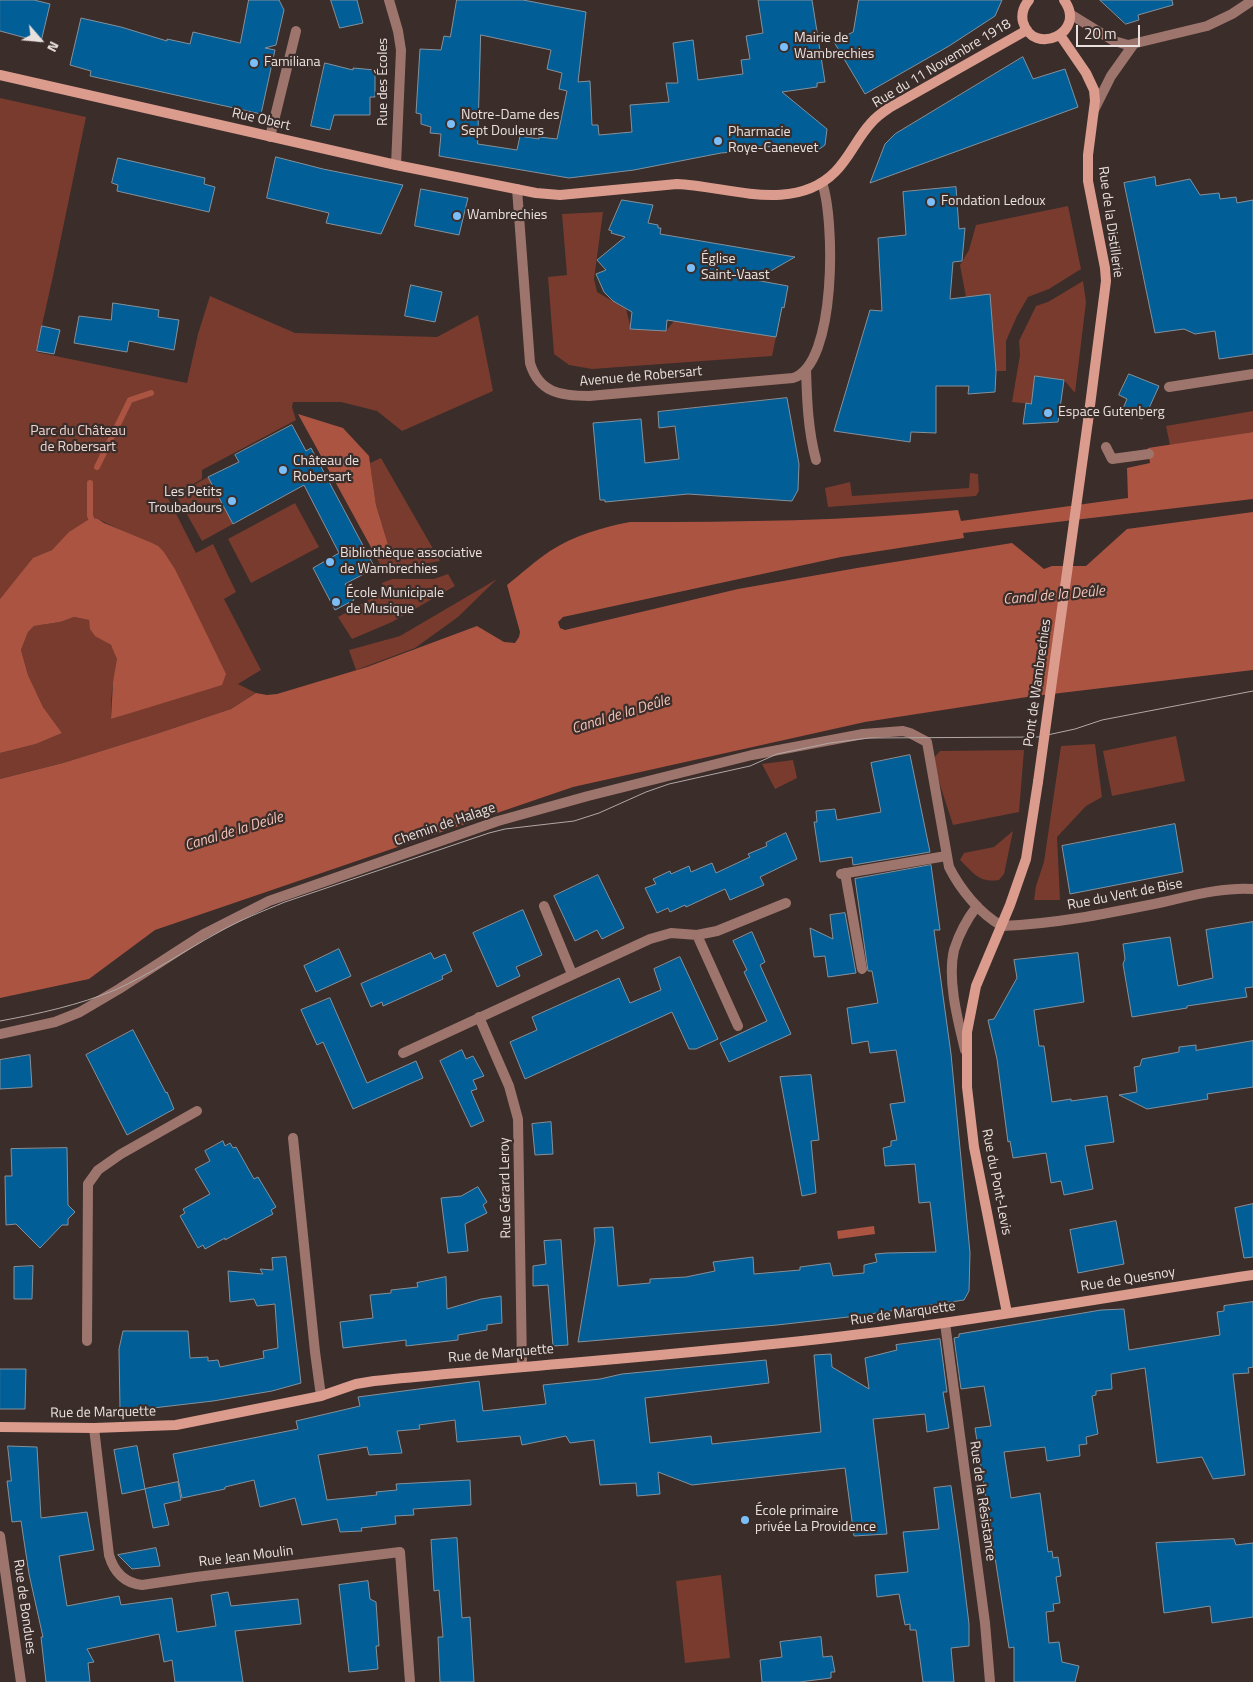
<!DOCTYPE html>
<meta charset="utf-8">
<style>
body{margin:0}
#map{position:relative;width:1253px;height:1682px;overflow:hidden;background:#3a2d2a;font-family:"Titillium Web",sans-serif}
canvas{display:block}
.north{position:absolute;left:15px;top:15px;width:50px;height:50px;-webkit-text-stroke:4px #3a2d2a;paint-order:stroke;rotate:117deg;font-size:14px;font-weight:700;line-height:20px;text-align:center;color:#eae1df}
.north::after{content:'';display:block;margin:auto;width:18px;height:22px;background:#eae1df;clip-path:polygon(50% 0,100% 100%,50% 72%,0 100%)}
.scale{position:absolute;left:1076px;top:25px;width:64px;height:22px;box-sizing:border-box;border:2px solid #eae1df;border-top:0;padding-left:6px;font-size:15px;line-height:18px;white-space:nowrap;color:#eae1df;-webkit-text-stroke:4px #3a2d2a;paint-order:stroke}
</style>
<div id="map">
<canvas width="1253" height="1682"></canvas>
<div class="north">N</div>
<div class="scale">20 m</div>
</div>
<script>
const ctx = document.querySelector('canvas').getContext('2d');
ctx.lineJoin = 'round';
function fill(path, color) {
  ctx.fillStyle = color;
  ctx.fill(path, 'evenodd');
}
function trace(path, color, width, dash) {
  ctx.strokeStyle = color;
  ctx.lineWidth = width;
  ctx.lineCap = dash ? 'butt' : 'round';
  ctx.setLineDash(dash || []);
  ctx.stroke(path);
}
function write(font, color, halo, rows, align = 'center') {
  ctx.font = font + ' "Titillium Web",sans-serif';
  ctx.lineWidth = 4.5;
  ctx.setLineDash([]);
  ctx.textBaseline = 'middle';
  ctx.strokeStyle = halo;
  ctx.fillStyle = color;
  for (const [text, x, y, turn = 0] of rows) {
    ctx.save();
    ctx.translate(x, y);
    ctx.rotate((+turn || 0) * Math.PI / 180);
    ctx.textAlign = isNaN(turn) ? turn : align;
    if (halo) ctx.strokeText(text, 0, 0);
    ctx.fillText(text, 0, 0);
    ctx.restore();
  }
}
fill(new Path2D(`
 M0,98L86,117L53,276L36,352L187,383L198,334L210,296L295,333L437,337L478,315L493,391L402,431L377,411L341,402H293L292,407L296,420L202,470V479L168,498L196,553L213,544L236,592L224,599L261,670L238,684L256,693L231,709L159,733L63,763L0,779V753L36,744L62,733L43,707L28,675L21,650L28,632L34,626L60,622L74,617L89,620C92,645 115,636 117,659C118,666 114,676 113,683C111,695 111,707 111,719L153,705L180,580L175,569L164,552L98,519L69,533L52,550L33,559L0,599Z
 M1068,206L1081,269L1049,289L1028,297L1017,316L1006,341V371H996L989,294L966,297L960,265L969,250L976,225Z
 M603,212L594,279L597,292L626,309L631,329L666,331L674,321L773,336L776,337L772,356L592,369L569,365L554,354L548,277L567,275L562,214Z
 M1083,281L1086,302L1075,393L1064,380L1035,376L1031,404L1012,402L1020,355L1019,341L1036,306L1048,302Z
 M1253,411V432L1170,445L1166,426Z
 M381,458L440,561L383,571L378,560L387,558L390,551L376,505L370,463Z
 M970,473L978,474L979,491L976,496L828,507L825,488L850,482L852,496L969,488Z
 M208,477L233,524L202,541L176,495Z
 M295,503L319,547L251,583L228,539Z
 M448,574L455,586L392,622L352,639L338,617L385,591L382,583L392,579H434Z
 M497,579L458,617L415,648L356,670L349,650L400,636Z
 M1176,736L1185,781L1112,796L1103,751Z
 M1095,744L1102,797L1086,806L1057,837L1060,900H1034L1036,886L1044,862L1061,746Z
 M1024,750L1019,812L953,825L932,760L940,751Z
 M793,760L797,778L775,789L762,764Z
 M1013,831L1004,874L999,880C978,883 974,873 960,860L964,853L994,847Z
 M721,1575L730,1658L685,1663L676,1581Z`), '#783b2e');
fill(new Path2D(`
 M298,414L343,428L369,456L376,505L390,551L387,558L378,560Z
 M1253,432V499L963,533L964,538L841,557L563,617L558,622L560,628L565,630L738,589L857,568L1012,543L1044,569L1052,566H1086L1127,529L1253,512V670L1027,697L865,722L573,787L155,930L89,979L0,998V779L63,763L159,733L231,709L256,693L267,695L277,694L367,667L477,626L504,642L515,643L519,637L520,632L507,585C521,574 535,561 550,551C573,536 603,527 630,522C740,522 849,521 958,510L961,521L1128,498L1127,468L1150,463L1148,448Z
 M91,518L98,519L104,523L152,543L158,546L164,552L175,569L226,674L222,685L111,719L113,682L117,659L111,645L95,636L90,629L89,620L74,617L60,622L34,626L28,632L21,650L28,675L43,707L62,733L36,744L0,753V599L33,558L52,550L69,532Z
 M874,1226L875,1234L838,1239L837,1231Z`), '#ab5442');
trace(new Path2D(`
 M97,467L130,400L151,393
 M90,483V516L91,518`), '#ab5442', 6);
const building = new Path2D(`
 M0,0H34L50,4L41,42L0,31Z
 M249,0H279L284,10L276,45L265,48L275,50L261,114L90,76L91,71L70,65L81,18L121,27L167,41V39L190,44L193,32L240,43Z
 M331,0H357L363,23L340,28Z
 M457,0H523L586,12L578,82L590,81L592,125H598L599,135L632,132L630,105L669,102L666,83H678L673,43L693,40L698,80L743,74L741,60L750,59L746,36L763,33L758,0H812L825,82L817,83V87L782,92L827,129L825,145L818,150L759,146L758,150L721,153L634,170L569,178L439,156L441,134L430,133L431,127L421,124V114L416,113L420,49L441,50L444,36L450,37ZM481,35L551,50L547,69L562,73L559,89L567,91L557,139L539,137V139L520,136L517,150L478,144Z
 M859,0H1002L995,16L949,46L865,94L834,42L853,32Z
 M1100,0H1172L1173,5L1138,15L1139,20L1126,24Z
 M1023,57L1033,79L1065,69L1078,107L870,183L885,144L895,134Z
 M325,63L353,70V68L375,70V97H370V115H334L330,130L311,126Z
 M276,157L323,169L403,185L381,234L326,223L329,213L267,198Z
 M118,158L205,178L204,184L215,187L209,212L117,191L118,185L112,183Z
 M1155,177L1156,186L1190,179L1200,195L1219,193L1220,199L1236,197L1237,203L1253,200V354L1219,359L1215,331L1195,334L1184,329L1155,333L1124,183Z
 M956,187L959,229L965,228L962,261L953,262L950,299L990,294L996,371L995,392L968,394L969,386H936V433L911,432L910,442L834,431L870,310L882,311L878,238L906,235L903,192Z
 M421,189L468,198L459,235L415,226Z
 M622,200L653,205L648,223L658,225V228H661L660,234L795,257L755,280L788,286L784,308L782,307L776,337L667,320L666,331L630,329L632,312L613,301L604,292L596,274L606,270L597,260L625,237L611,233L612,231L609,230Z
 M411,285L442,292L435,322L405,316Z
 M113,303L159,310L158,317L179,320L174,350L129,341L127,352L74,343L79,316L111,320Z
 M42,326L60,330L54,354L37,351Z
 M1129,374L1159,386L1150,406L1142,419L1122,411L1127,399L1119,395Z
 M1035,376L1064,380L1058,422L1023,424L1026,403L1031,404Z
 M787,398L799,464L798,490L792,501L688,494L605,502V500H600L593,423L641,419L645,463L679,459L675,426L659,428L658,412Z
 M292,425L306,451L311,448L375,568L345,584L354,600L335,610L313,568L339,553L304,485L233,524L208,477L239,462L235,455Z
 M910,755L930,852L853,865L852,857L820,862L814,822H817L816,811L835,809L837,820L881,812L871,763Z
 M1175,824L1183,872L1070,894L1062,846Z
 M786,833L797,859L760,877L764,885L730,900L725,889L686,907L685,905L670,912L668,908L657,913L645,888L656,884L653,879L670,871L671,874L689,866L691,872L712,863L716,873L750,857L748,854L767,846L766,843Z
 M931,865L940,930H934L951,1054L970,1253L969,1291L964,1300L857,1316L777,1325L578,1342L595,1241L594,1228L613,1227L618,1286L650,1283V1279L686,1277L715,1271L713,1262L753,1257L754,1274L800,1270V1267L830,1263L833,1276L864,1273V1265L877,1262L875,1254L887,1253L936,1252L930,1202L919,1203L915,1164L885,1166L883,1148L891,1146V1141L897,1140L890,1104L905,1102L896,1050L870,1053L868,1041L852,1044L847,1008L878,1003L872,971H868L855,879Z
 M598,875L624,928L602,939L597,930L575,941L554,896Z
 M523,910L542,955L516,967L520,976L497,987L473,933Z
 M845,913L856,973L828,977L825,956L814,957L810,928L833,939L830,915Z
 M1253,922V987L1245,988L1247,997L1187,1006V1008L1132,1017L1123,964L1125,959L1123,944L1170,937L1178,986L1213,978L1206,930Z
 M752,932L765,962L760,965L791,1034L729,1062L720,1043L767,1021L744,972L747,970L733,941Z
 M339,949L351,976L316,992L304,966Z
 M431,953L434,959L445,954L452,971L442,976L443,979L401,998L383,1006L382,1002L371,1007L361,984Z
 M1078,953L1084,1002L1034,1010L1039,1046H1044L1052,1102L1071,1099V1101L1107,1096L1114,1142L1085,1146L1093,1189L1064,1195L1061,1181L1051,1183L1046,1153L1013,1158L1010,1141L1008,1142L997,1059L988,1020L994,1019L1017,978L1014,960Z
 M680,957L718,1039L696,1049H689L672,1012L525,1079L510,1042L537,1030L532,1017L619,978L630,1003L661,990L654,969Z
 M330,998L367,1083L416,1061L423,1078L353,1109L323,1042L317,1045L301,1010Z
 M133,1030L166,1093L167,1092L174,1109L127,1135L86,1055Z
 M1253,1041V1087L1207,1094L1208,1099L1147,1109L1119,1095L1137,1092L1134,1067L1140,1066L1142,1059L1179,1052V1047L1196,1045V1050Z
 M462,1050L466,1059L473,1056L484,1076L473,1080L477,1089L471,1091L484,1121L471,1127L440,1061Z
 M30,1055L32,1087L0,1089V1060Z
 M811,1075L819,1140L811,1141L816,1193L802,1196L780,1077Z
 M551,1122L553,1154L535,1155L532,1124Z
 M223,1141L225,1146L230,1143L233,1148L236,1147L254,1179L258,1177L276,1207L271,1210L273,1214L225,1240V1238L205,1249L203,1245L198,1248L180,1216L185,1213L183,1209L210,1194L195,1169L210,1161L205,1151Z
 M67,1148L68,1205L75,1212L68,1219V1225H62L40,1248L16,1224L6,1225L5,1176H12L11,1149Z
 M478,1187L487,1202L483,1205L487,1213L465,1224L468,1251L448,1253L441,1198L461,1196Z
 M1253,1204V1257L1244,1258L1235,1208Z
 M1116,1221L1124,1264L1078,1273L1070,1230Z
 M561,1240L568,1345L553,1346L548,1285L533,1286V1266L546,1264L544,1241Z
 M286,1257L301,1383L272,1391L213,1401L153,1408L120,1409L119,1349L123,1331H188L190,1358L208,1357V1361L218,1360L220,1367L264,1358L263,1351L278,1348L275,1304L257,1306L254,1299L230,1302L228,1271L263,1274L260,1269L273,1270L272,1258Z
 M33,1266L32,1299H14V1267Z
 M446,1277L447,1309L481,1299L501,1296L502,1323L487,1325V1330L458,1335V1340L406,1346V1340L343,1348L340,1322L373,1318L370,1295L391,1293V1290L418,1287L417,1283Z
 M1253,1302V1367L1248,1368L1249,1373L1233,1374L1245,1475L1213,1479L1202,1457L1157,1463L1145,1368L1111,1374L1112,1389L1096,1391V1395L1092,1396L1098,1434L1086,1437L1087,1444L1079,1445L1080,1456L1047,1461L1045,1447L1004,1452L1011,1498L1040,1493L1048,1552L1052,1551L1053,1558L1058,1557L1061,1576L1056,1577L1060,1603L1053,1604L1054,1611L1046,1612L1049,1643L1059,1642L1062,1662L1079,1666L1075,1682H1014V1647L1009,1648L975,1428L991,1426L984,1386L961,1389L954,1338L959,1337V1334L1101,1310L1124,1309L1129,1350L1220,1335L1217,1312L1224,1311V1306Z
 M940,1339L947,1392H943L949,1428L927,1432L925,1414L873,1419L887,1534L854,1536L845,1468L692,1485L658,1472L660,1494L637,1496L636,1483L600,1485L594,1440L570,1443L566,1436L522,1445L520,1436L457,1442L455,1420L419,1425L420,1429L397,1431L402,1453L369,1455L367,1447L318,1455L327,1500L377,1495L376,1492L397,1490L396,1484L470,1480L471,1505L413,1509L414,1515L395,1516L396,1524L361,1528L362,1531L340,1532L337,1519L302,1525L295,1498L260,1507L254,1480L225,1487V1489L182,1498L173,1454L298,1429L296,1421L360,1406L358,1397L479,1381L483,1411L546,1404L543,1385L600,1379L622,1374L766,1360L769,1383L645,1398L650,1443L711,1436L712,1444L821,1432L814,1355L831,1354L832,1367L869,1389L865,1358L897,1350L896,1345Z
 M0,1369H26L25,1409H0Z
 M8,1446L37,1447L41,1518L87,1512L94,1550L59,1556L67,1606L119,1596L121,1605L172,1598L177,1632L216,1626L211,1595L228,1592L231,1606L298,1599L301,1624L235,1631L243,1682H175L172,1660L164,1662L159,1634L87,1649L94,1662L88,1663L90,1682H46L41,1637H43L29,1574L21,1521L12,1522L7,1481H11Z
 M137,1446L145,1489L122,1494L114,1450Z
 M178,1482L181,1500L164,1504L169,1525L153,1528L145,1489Z
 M951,1486L960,1550L969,1624V1646L951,1648L954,1682H923L916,1630H910V1624L905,1625L899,1594L877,1597L875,1575L908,1572L903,1532L939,1529L934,1488Z
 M457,1538L462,1618L470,1617L474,1682H440L438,1637H443L439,1590L434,1591L431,1540Z
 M1234,1539L1236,1545L1253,1543V1617L1212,1623L1210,1606L1164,1613L1156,1543Z
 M156,1548L160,1566L132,1569L118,1555Z
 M368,1581L370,1599L376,1602L379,1646H376L378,1669L349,1672L339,1585Z
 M821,1637L823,1657L832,1656L835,1672H831V1678L799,1682H762L760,1660L782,1657L780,1642Z`);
fill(building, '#025e96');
trace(building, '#85919b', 1);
trace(new Path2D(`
 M270,137L296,31
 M1169,387L1253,374
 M1106,447L1112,459L1149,454
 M697,935L738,1026
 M403,1053L650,939L671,933L697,935L717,931L786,903
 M87,1341L88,1184L98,1170L121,1154L197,1111`), '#9e756c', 10);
trace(new Path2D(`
 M389,0L398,31L401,50L396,165
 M1070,14L1114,41L1128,45L1207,26L1232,14L1253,0
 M1094,110L1111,76L1133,45
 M517,189L530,363C539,393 561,396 589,396L793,378C837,365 835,218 822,183
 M806,370C807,401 808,430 816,460
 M845,873L862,969
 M841,874L946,856
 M544,906L572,974
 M479,1017L509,1086L518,1119L522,1366
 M0,1034L55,1022L80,1012L119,989L204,934L269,901L498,821L588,796L752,755L863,734L903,731L910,733L927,742L949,867C960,889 980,914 1002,926C1054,924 1104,914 1154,904C1187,897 1220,887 1253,889
 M965,1050C958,1021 947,980 954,950C959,934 967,919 977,906
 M293,1138L315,1352L321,1396
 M945,1323L985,1623L990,1682
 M94,1428L109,1555C114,1572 124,1583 142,1585L196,1577L400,1552L410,1682
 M0,1536L21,1682`), '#9e756c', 10);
trace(new Path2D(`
 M1029,0C1024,6 1021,14 1023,22C1033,57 1088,33 1064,0
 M1060,35L1086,73L1094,90L1095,101L1088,155V181L1105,268L1106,281L1088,421
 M0,75L396,165L536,193L560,195L677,184C727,186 793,214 835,172C850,157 857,138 871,123C876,117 883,112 889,108L1027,30
 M1007,1313L974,1147L967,1087V1032L976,986L1010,905L1026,859L1038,782
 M0,1427L94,1428L176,1425L321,1396L356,1384L374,1381C539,1364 705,1354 870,1333C998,1317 1125,1294 1253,1275`), '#db9b8d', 10);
trace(new Path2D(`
 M0,1021C38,1014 79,1005 115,990C151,974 184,951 219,932C240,920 263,911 285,902L489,833L505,829L574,821L599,813L646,792L669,784L750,766L777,754L830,743L869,738L1038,737L1075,729L1102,720L1253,691`), '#b2a8a6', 1);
trace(new Path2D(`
 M1038,782L1088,421`), '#db9b8d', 10);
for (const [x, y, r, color] of [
 [784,47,5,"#7bbef8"],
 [254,63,5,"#7bbef8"],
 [451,124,5,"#7bbef8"],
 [718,141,5,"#7bbef8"],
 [931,202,5,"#7bbef8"],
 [457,216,5,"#7bbef8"],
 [691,268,5,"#7bbef8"],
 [1048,413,5,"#7bbef8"],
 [283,470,5,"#7bbef8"],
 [232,501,5,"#7bbef8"],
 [330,562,5,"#7bbef8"],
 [336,602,5,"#7bbef8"],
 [745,1520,5,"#7bbef8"]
]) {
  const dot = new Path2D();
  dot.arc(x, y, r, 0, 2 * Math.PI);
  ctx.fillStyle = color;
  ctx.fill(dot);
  trace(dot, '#3a2d2a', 2);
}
write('14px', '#eae1df', '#3a2d2a', [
 ["Mairie de",794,39],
 ["Wambrechies",794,55],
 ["Familiana",264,63],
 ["Notre-Dame des",461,116],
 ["Sept Douleurs",461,132],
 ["Pharmacie",728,133],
 ["Roye-Caenevet",728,149],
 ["Fondation Ledoux",941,202],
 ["Wambrechies",467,216],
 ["Église",701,260],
 ["Saint-Vaast",701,276],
 ["Espace Gutenberg",1058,413],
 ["Château de",293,462],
 ["Robersart",293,478],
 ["Les Petits",222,493,"right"],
 ["Troubadours",222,509,"right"],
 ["Bibliothèque associative",340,554],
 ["de Wambrechies",340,570],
 ["École Municipale",346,594],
 ["de Musique",346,610],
 ["École primaire",755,1512],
 ["privée La Providence",755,1528]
], 'left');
write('14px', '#eae1df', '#3a2d2a', [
 ["Rue du 11 Novembre 1918",942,64,-31],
 ["Rue des Écoles",384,82,-90],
 ["Rue Obert",261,120,13],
 ["Rue de la Distillerie",1110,222,82],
 ["Avenue de Robersart",641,377,-5],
 ["Pont de Wambrechies",1038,683,-82],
 ["Chemin de Halage",445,825,-19],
 ["Rue du Vent de Bise",1125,895,-11],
 ["Rue du Pont-Levis",996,1182,79],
 ["Rue Gérard Leroy",506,1188,-91],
 ["Rue de Quesnoy",1128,1280,-9],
 ["Rue de Marquette",903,1314,-8],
 ["Rue de Marquette",501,1354,-5],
 ["Rue de Marquette",103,1413,-1],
 ["Rue de la Résistance",982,1501,82],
 ["Rue Jean Moulin",246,1557,-7],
 ["Rue de Bondues",24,1607,82]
]);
write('14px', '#eed4cf', '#3a2d2a', [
 ["Parc du Château",78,432],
 ["de Robersart",78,448]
]);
write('italic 15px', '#f3c2b6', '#3a2d2a', [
 ["Canal de la Deûle",1054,596,-5],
 ["Canal de la Deûle",621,715,-17],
 ["Canal de la Deûle",234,832,-17]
]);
</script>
